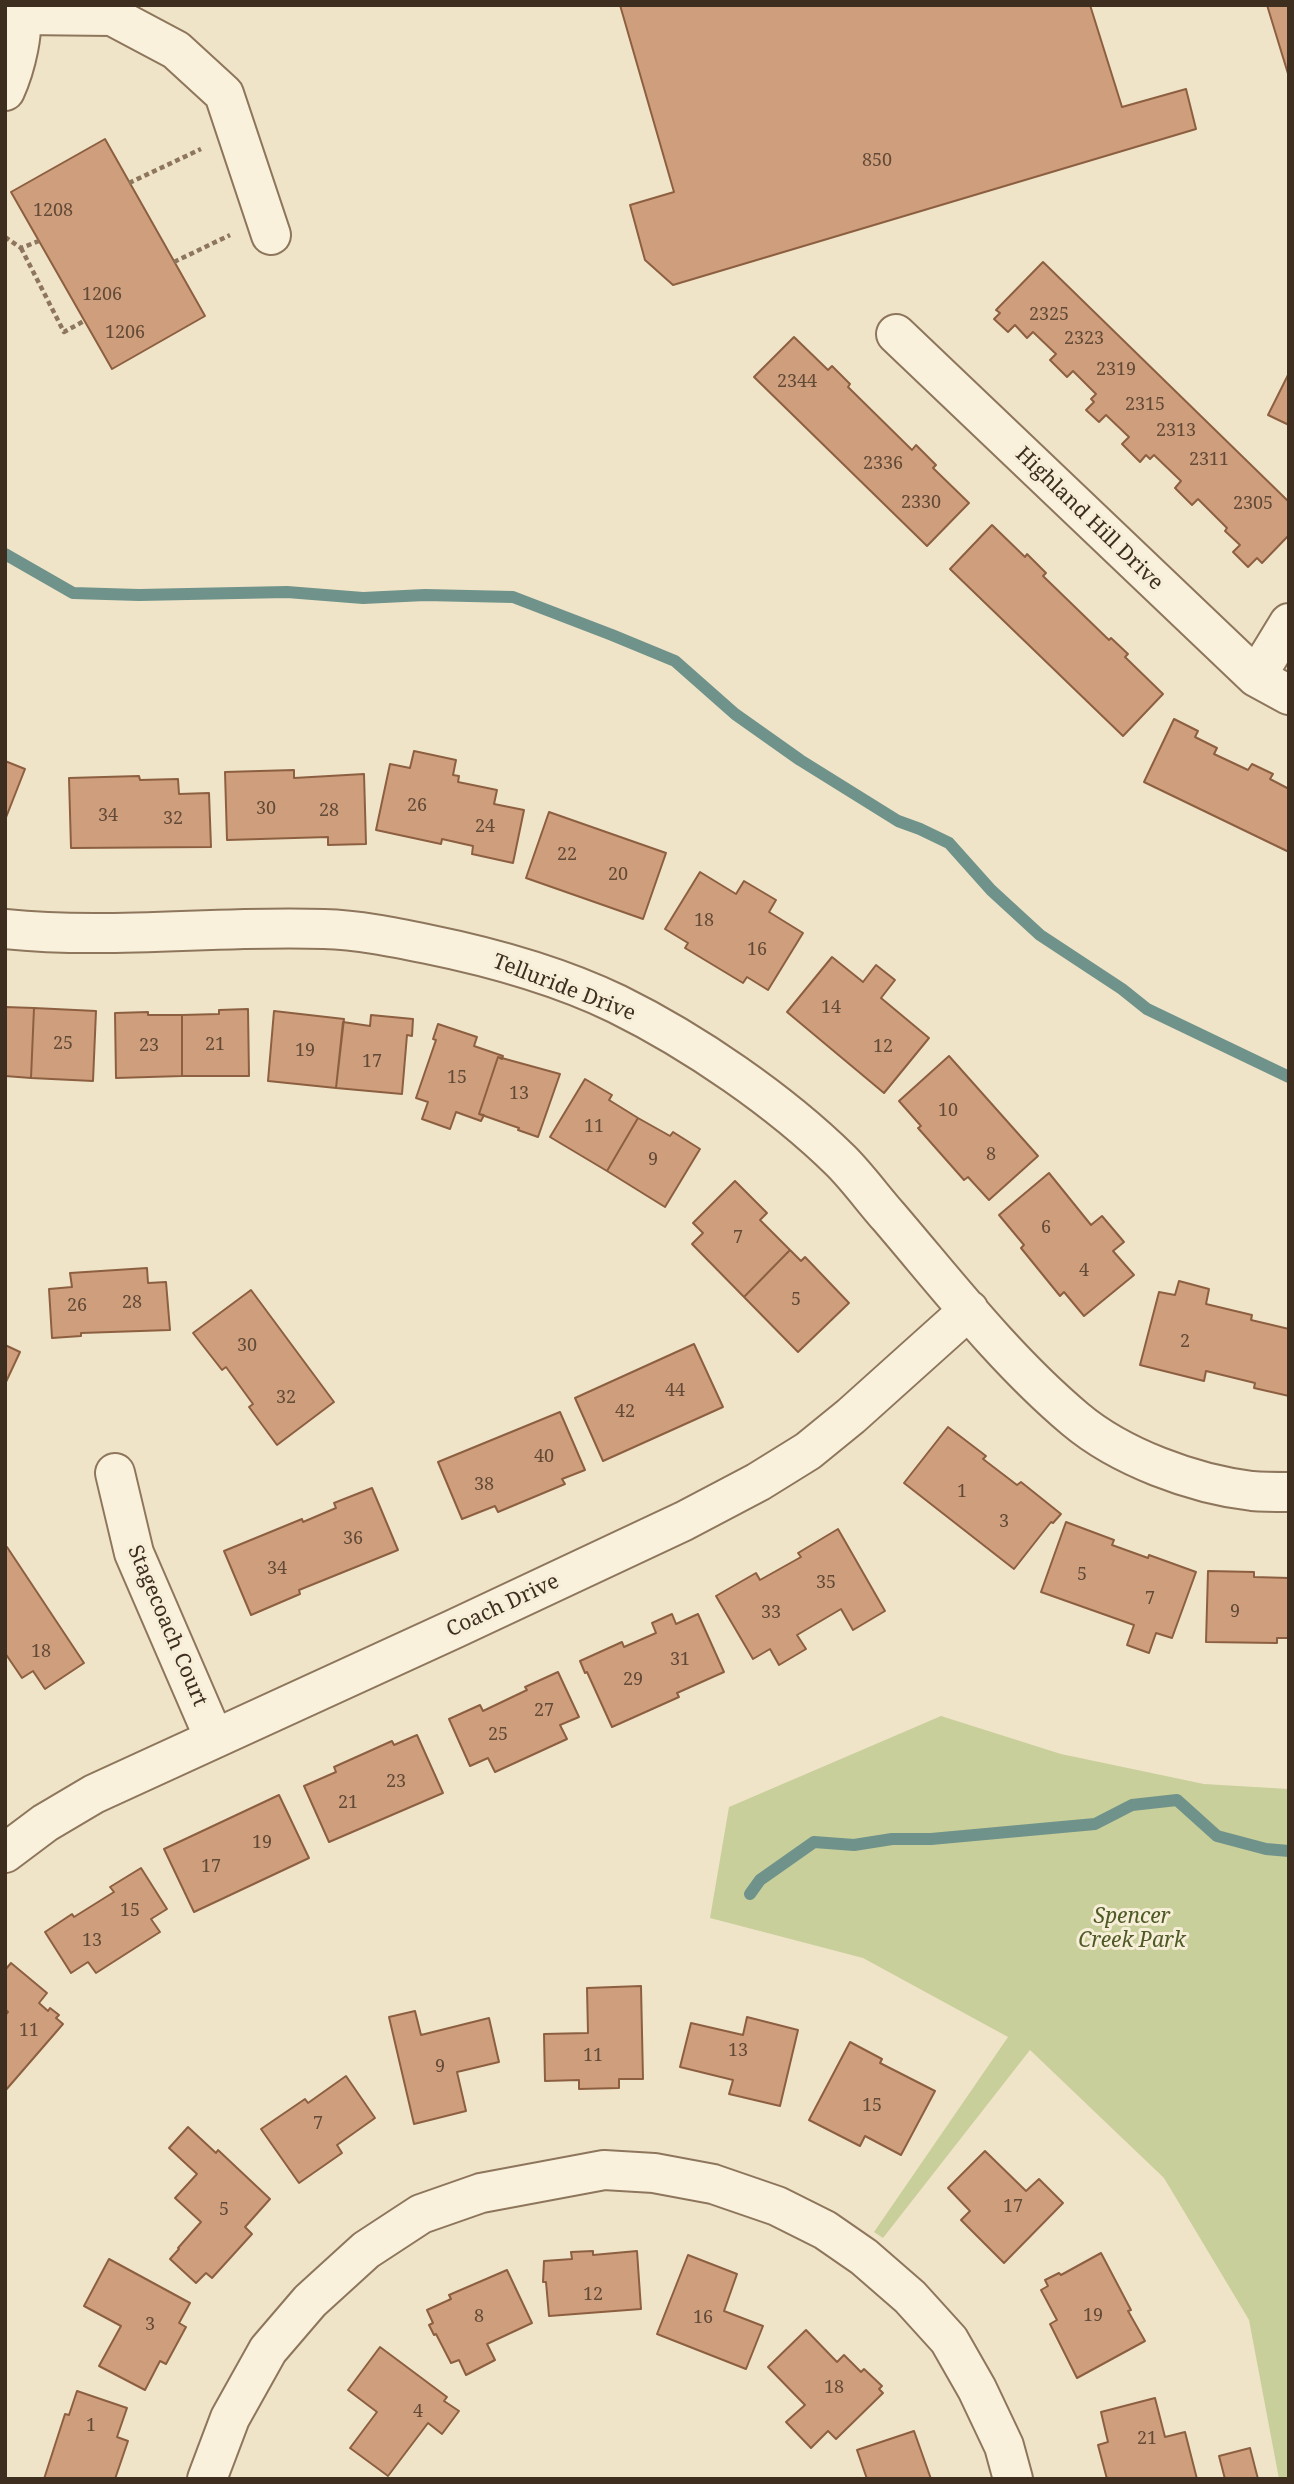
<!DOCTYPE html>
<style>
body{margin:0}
#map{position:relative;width:1294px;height:2484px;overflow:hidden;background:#f0e4c8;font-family:"Noto Serif",serif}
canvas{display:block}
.frame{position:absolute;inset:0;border:7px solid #3d2e20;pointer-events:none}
</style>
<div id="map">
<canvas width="1294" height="2484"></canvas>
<div class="frame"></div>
</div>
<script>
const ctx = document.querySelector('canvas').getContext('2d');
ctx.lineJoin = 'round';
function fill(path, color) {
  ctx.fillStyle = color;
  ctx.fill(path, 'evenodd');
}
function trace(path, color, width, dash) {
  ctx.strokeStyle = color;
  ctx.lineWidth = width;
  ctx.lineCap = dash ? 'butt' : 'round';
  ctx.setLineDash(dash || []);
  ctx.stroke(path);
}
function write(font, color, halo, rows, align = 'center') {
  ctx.font = font + ' "Noto Serif",serif';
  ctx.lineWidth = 6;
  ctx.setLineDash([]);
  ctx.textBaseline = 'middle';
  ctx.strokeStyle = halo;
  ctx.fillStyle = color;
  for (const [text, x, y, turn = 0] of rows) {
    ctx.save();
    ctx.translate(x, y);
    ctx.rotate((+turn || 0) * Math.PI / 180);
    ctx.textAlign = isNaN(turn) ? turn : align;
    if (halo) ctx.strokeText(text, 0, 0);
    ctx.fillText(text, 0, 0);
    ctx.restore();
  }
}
fill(new Path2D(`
 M941,1716L1061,1754L1204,1784L1289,1789V2479H1279L1249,2320L1164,2178L1030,2050L883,2238L874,2232L1008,2037L863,1958L710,1918L729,1807Z`), '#c9cf9b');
trace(new Path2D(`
 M5,554L73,593L139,595L287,592L363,598L425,595L513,597L612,635L675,661L735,714L800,760L898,821L920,829L949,843L991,890L1040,935L1122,989L1147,1009L1289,1077
 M750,1894L760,1880L814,1842L854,1845L892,1839H931L1095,1824L1132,1805L1177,1800L1217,1836L1266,1849L1289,1851`), '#6f938a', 12);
const building = new Path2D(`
 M620,5H1090L1122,107L1186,89L1196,129L673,285L645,260L630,205L674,192Z
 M1267,5H1289V77Z
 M105,139L205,316L112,369L11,192Z
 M1043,262L1289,502V535L1262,563L1257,558L1248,567L1233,552L1240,545L1225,531L1227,528L1198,499L1192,505L1175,488L1181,481L1154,455L1150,459L1146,455L1140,462L1122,444L1129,437L1106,415L1099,422L1086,410L1094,402L1091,399L1096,394L1073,371L1067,377L1050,360L1056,354L1033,332L1027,338L1015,325L1008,332L994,319L1000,313L996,310Z
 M794,337L828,370L832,366L850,384L848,387L912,450L916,445L936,465L933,468L969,503L927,546L754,377Z
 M1289,373V425L1268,415Z
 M992,525L1025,557L1027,554L1046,573L1043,576L1109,640L1111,638L1128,654L1125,657L1163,694L1123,736L950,569Z
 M1174,719L1198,731L1195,737L1217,748L1214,754L1248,770L1252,764L1273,774L1270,779L1289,789V852L1144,782Z
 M414,751L456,760L453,775L459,776L458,782L497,790L494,804L524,810L513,863L472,854L473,846L442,839L441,844L376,830L390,764L410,768Z
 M5,761L25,769L5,820Z
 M294,770V778L364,774L366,844L328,845V837L227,840L225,772Z
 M139,776L140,780L178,779L179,794L209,793L211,847L71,848L69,778Z
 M549,812L666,853L643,919L526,878Z
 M700,872L736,894L744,881L776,900L769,912L803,933L768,990L747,977L743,983L685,948L688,943L665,929Z
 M832,957L863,982L876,965L895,980L881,998L929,1038L884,1093L787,1012Z
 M5,1007L34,1008L31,1078L5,1076Z
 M34,1008L96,1011L93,1081L31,1078Z
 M248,1009L249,1076H182V1015L219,1014V1010Z
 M274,1011L344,1019L336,1088L268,1081Z
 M148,1012V1015H182V1076L116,1078L115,1013Z
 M371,1015L413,1019L412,1036L407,1035L402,1094L336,1088L343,1022L370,1026Z
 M438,1024L477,1037L474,1046L503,1056L502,1059L498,1057L479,1114L484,1115L481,1121L456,1112L450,1129L422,1119L428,1102L416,1098L436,1040L433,1039Z
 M949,1056L1038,1156L989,1200L968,1177L964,1180L918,1128L921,1126L899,1101Z
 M498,1057L560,1074L538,1137L518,1130L519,1128L479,1114Z
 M585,1079L612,1095L609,1100L638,1118L607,1171L550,1137Z
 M638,1118L670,1136L673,1132L700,1149L665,1207L607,1171Z
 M1049,1173L1091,1225L1102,1216L1124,1242L1113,1251L1134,1275L1084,1316L1064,1292L1060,1296L1021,1248L1024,1245L999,1215Z
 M735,1181L767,1213L760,1220L790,1250L744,1297L692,1244L703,1233L693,1223Z
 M790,1250L801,1261L805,1257L849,1303L798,1352L744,1297Z
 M147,1268L148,1283L166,1282L170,1330L81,1333V1336L52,1338L49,1289L72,1287L70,1273Z
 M1179,1281L1209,1289L1206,1304L1252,1315L1251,1320L1289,1329V1396L1254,1388L1255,1383L1206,1371L1204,1381L1140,1365L1159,1292L1175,1295Z
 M251,1290L334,1402L277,1445L249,1407L253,1404L226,1367L222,1370L193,1333Z
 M694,1344L723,1407L603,1461L575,1398Z
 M5,1345L20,1352L5,1384Z
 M560,1412L585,1470L562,1479L565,1484L498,1512L495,1506L462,1519L438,1462Z
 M948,1427L986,1456L983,1459L1017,1485L1021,1482L1061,1514L1053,1523L1051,1522L1014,1569L904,1483Z
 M372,1488L398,1550L299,1590L300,1594L251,1615L224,1551L302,1519L303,1522L336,1508L334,1503Z
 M1066,1522L1114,1540L1112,1545L1148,1558L1149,1555L1196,1572L1172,1638L1156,1633L1149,1653L1127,1645L1134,1625L1041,1592Z
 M838,1529L885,1611L853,1630L841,1609L797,1635L806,1649L779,1665L770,1649L753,1659L716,1596L756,1573L760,1580L801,1557L798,1553Z
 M7,1547L84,1663L45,1689L33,1671L22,1678L5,1653V1548Z
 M1208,1571L1254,1572V1577L1289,1578V1638H1277V1643L1206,1642Z
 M672,1614L676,1624L698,1614L724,1672L677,1693L679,1697L612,1727L587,1672L585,1673L580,1661L622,1642L624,1647L656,1633L652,1623Z
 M558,1672L579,1717L560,1725L567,1739L495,1772L488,1758L470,1766L449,1719L480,1705L483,1711L527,1690L525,1687Z
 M417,1735L443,1793L329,1842L304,1786L336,1772L334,1767L392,1741L394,1745Z
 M279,1795L309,1858L194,1912L164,1849Z
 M141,1868L167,1909L151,1919L160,1932L96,1973L88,1962L71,1973L45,1932L72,1914L74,1917L114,1892L110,1887Z
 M11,1963L47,1993L39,2003L48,2011L50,2008L59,2015L56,2018L63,2024L5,2091V2016L8,2012L5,2009V1970Z
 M641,1986L643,2079H619V2088L579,2089V2080L545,2081L544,2034L588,2033L587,1988Z
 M415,2011L421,2035L489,2018L499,2062L457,2072L466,2111L414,2124L389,2017Z
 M747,2017L798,2030L780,2106L729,2094L733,2080L680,2067L691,2023L743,2035Z
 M850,2042L882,2059L880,2063L935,2091L901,2155L865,2136L860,2146L809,2120Z
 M346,2076L375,2118L337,2145L342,2153L299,2183L261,2129L305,2099L308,2103Z
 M188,2127L216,2153L218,2150L270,2199L245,2227L252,2234L212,2278L206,2273L196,2283L170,2259L179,2249L178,2248L201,2222L175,2198L197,2174L169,2148Z
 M985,2151L1026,2191L1039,2179L1063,2203L1004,2263L961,2220L970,2211L948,2188Z
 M593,2251V2255L637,2251L641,2309L549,2316L546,2282H543L544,2261L572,2259L571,2252Z
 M1101,2253L1131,2310L1128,2311L1145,2341L1077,2378L1050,2324L1057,2320L1041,2290L1048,2286L1045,2280L1059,2273L1061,2275Z
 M688,2255L737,2274L724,2311L763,2326L746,2369L657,2334Z
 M109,2259L190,2303L179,2323L186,2327L166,2364L160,2361L145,2390L99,2366L121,2326L84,2306Z
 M507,2270L532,2323L487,2344L495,2360L466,2375L459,2360L451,2363L436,2334L434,2335L429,2325L433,2323L427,2310L451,2299L449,2295Z
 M806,2330L837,2362L844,2355L861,2372L864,2369L882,2386L879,2389L883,2393L836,2439L828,2431L811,2448L786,2422L805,2405L768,2367Z
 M380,2347L447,2397L444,2401L459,2411L442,2434L428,2423L388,2476L350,2448L377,2412L348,2390Z
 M77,2391L127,2408L117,2437L128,2441L115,2479H44L65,2414L69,2415Z
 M1155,2398L1165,2437L1185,2432L1197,2479H1107L1098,2445L1108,2442L1101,2412Z
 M914,2431L931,2479H867L857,2450Z
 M1250,2448L1258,2479H1225L1219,2456Z`);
fill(building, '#cf9f7d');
trace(building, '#8d5f41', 2);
const minor = new Path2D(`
 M22,15L112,16L176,50L224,94L271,235
 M5,91C15,69 26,28 19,5
 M896,334L1256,677L1289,695
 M1256,677L1289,623
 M5,929C111,940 218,925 324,929C358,930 393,937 427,944C491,957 557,975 617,1004C694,1042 780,1101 841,1161C858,1178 873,1199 889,1217C948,1286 1005,1360 1075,1419C1120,1457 1193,1484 1252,1491C1264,1492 1277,1492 1289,1492
 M115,1473L134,1553L214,1738
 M5,1853L45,1823L94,1794L454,1629L684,1521L758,1482L808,1451L851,1416L969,1310
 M207,2479L230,2418L268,2350L310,2301L366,2250L421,2214L481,2193L604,2170L654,2173L713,2184L777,2206L825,2230L864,2257L910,2297L949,2340L977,2389L1004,2446L1013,2479`);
trace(minor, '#8d765c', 42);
trace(new Path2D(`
 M129,183L201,149
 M5,237L21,248L39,241
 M21,248L64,332L84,321
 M174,262L230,235`), '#8d765c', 4.5, [5, 3.5]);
trace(minor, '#faf1dc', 38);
write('18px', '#624a37', null, [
 ["850",877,161],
 ["1208",53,211],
 ["1206",102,295],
 ["2325",1049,315],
 ["1206",125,333],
 ["2323",1084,339],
 ["2319",1116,370],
 ["2344",797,382],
 ["2315",1145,405],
 ["2313",1176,431],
 ["2311",1209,460],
 ["2336",883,464],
 ["2330",921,503],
 ["2305",1253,504],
 ["26",417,806],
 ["30",266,809],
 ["28",329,811],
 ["34",108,816],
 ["32",173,819],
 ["24",485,827],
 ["22",567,855],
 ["20",618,875],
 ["18",704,921],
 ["16",757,950],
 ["14",831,1008],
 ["25",63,1044],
 ["21",215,1045],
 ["23",149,1046],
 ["12",883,1047],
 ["19",305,1051],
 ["17",372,1062],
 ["15",457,1078],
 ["13",519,1094],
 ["10",948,1111],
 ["11",594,1127],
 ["8",991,1155],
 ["9",653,1160],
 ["6",1046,1228],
 ["7",738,1238],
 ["4",1084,1271],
 ["5",796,1300],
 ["28",132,1303],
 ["26",77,1306],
 ["2",1185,1342],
 ["30",247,1346],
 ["44",675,1391],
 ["32",286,1398],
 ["42",625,1412],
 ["40",544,1457],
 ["38",484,1485],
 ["1",962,1492],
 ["3",1004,1522],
 ["36",353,1539],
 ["34",277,1569],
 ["5",1082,1575],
 ["35",826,1583],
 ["7",1150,1599],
 ["9",1235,1612],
 ["33",771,1613],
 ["18",41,1652],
 ["31",680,1660],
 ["29",633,1680],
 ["27",544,1711],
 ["25",498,1735],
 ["23",396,1782],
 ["21",348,1803],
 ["19",262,1843],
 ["17",211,1867],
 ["15",130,1911],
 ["13",92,1941],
 ["11",29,2031],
 ["13",738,2051],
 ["11",593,2056],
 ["9",440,2067],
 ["15",872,2106],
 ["7",318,2124],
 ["17",1013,2207],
 ["5",224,2210],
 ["12",593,2295],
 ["19",1093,2316],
 ["8",479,2317],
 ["16",703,2318],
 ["3",150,2325],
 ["18",834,2388],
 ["4",418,2412],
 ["1",91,2426],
 ["21",1147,2439]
]);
write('21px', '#3d2e20', '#f7eed8', [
 ["Highland Hill Drive",1089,519,44],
 ["Telluride Drive",564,988,21],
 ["Coach Drive",503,1606,-25],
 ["Stagecoach Court",167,1626,67]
]);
write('italic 21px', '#4d5a26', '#f7eed8', [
 ["Spencer",1132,1917],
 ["Creek Park",1132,1941]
]);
</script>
